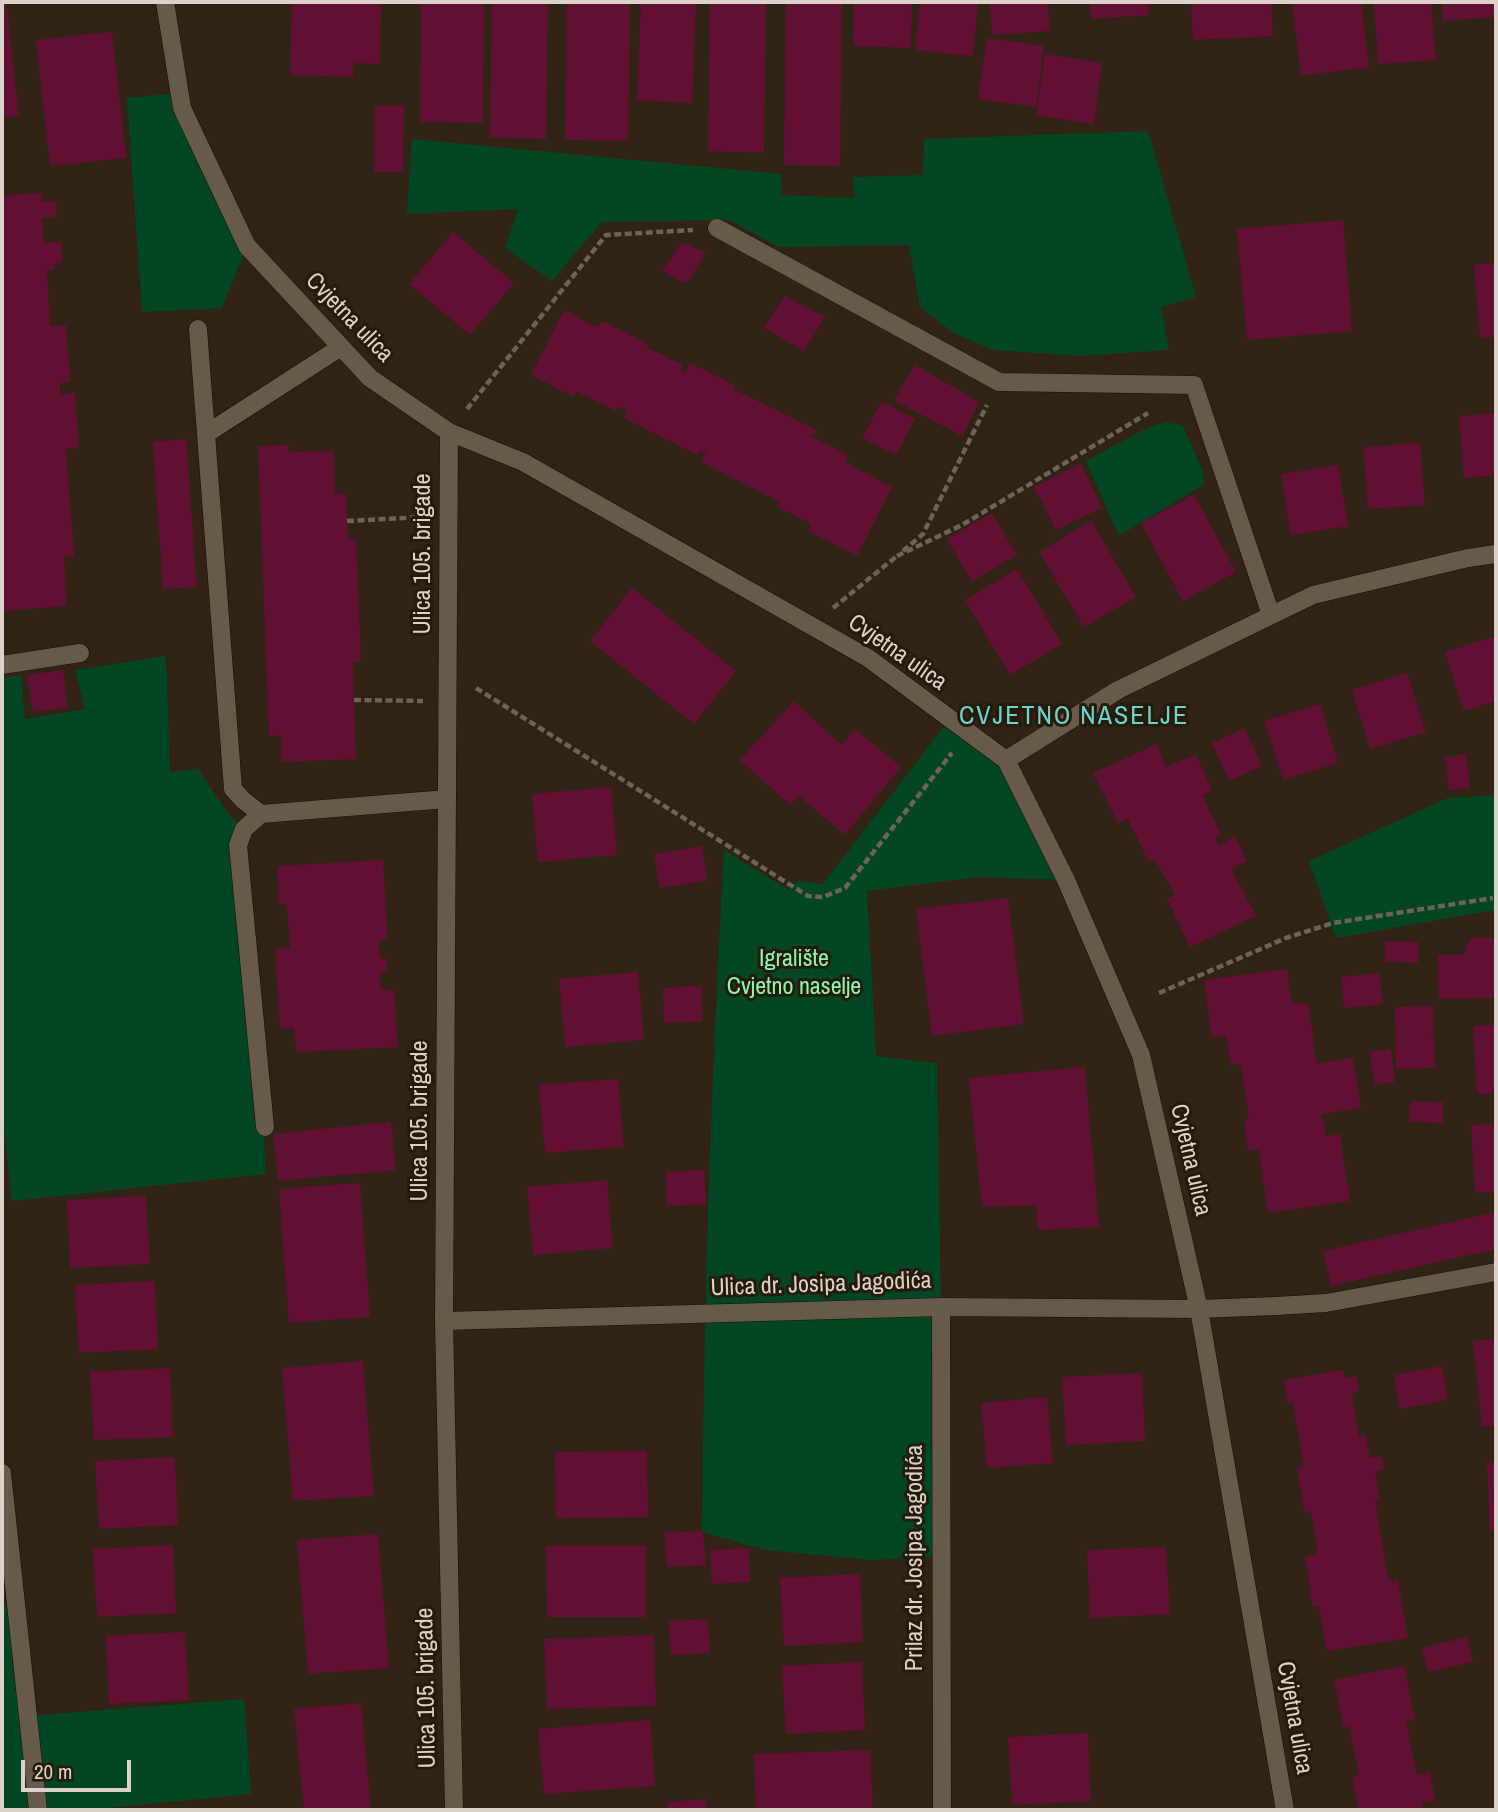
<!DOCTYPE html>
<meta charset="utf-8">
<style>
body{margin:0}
#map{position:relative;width:1498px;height:1812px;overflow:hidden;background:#302314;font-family:"Archivo Narrow",sans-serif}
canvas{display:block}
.frame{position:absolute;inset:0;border:4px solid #dbd3c9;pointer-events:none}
.scale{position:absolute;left:21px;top:1760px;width:110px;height:32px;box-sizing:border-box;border:4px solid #dbd3c9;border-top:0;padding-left:9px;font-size:21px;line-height:24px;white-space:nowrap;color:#dbd3c9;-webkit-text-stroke:5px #261a0b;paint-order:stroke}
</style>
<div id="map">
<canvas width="1498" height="1812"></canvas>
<div class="frame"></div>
<div class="scale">20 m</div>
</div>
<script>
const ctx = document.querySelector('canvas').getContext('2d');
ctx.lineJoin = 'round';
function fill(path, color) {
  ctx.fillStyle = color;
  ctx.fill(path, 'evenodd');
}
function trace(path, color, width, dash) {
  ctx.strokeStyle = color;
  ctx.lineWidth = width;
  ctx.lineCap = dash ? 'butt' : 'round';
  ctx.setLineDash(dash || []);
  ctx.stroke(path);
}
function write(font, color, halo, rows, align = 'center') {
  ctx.font = font + ' "Archivo Narrow",sans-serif';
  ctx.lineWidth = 6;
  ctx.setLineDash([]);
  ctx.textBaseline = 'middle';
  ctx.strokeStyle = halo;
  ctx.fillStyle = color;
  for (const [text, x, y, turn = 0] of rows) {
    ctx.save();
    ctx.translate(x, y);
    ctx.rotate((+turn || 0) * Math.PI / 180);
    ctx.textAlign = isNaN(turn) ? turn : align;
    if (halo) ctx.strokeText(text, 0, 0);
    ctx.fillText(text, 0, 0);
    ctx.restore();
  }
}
fill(new Path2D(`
 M179,93L247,246L222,308L142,312L127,98Z
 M1148,131L1196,297L1161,307L1169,350L1080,356L993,350L952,332L920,307L909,245L779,247L729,220L602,222L552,281L505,248L518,209L407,214L412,139L782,174L781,195L855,198L853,177L923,175L924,139Z
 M1167,422L1183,426L1202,469L1204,484L1119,536L1086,461L1145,429Z
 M166,656L170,772L198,769L230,816L244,829L266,1174L12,1201L2,1110V678L21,675L25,719L85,709L75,670Z
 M949,720L1006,760L1066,880L978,877L867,891L876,1056L937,1063L941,1307V1556L872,1560L766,1550L702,1532C704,1304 711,1077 724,850L789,890L796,881L823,884Z
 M1496,795V910L1336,938L1309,861L1448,798Z
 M16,1604L28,1716L244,1699L251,1794L87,1810H2V1606Z`), '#034623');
fill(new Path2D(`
 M2,2H6L19,116L2,118Z
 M292,2H381L380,64L353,63V77L290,75Z
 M421,2H484L483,123L420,122Z
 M492,2H548L546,139L490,138Z
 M567,2H630L628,141L565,140Z
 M641,2H696L692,103L637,100Z
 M710,2H766L764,153L708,151Z
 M786,2H842L840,166L784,165Z
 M854,2H912L911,48L853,46Z
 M920,2H978L973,56L915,50Z
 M990,2H1048L1050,31L992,35Z
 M1090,2H1148L1149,15L1091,19Z
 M1191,2H1271L1273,36L1193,40Z
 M1292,2H1361L1369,67L1301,76Z
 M1374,2H1431L1436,60L1378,64Z
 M1442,2H1496V17L1443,21Z
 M112,32L126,158L50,166L36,40Z
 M987,38L1044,46L1036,107L978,99Z
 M1045,54L1102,63L1094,124L1036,115Z
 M375,106H404L403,172H374Z
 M41,193L42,202L56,201L57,217L42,218L44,243L61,242L62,263H55V269L47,270L50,326L66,325L70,382L60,383V394L75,393L79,448L66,449L74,556L64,557L67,606L2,611V196Z
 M1343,220L1352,331L1247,340L1237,229Z
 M453,232L514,283L470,335L409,284Z
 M682,242L706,253L686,284L662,271Z
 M1496,263V337L1480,338L1474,265Z
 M784,296L825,317L804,351L764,328Z
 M564,310L598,328L602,321L648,344L646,347L683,365L680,370L685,373L690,363L734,385L733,389L817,430L811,436L849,456L846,463L892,487L857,556L808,531L812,524L777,507L780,502L701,462L706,453L700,450L697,455L624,418L627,411L618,406L616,411L576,391L574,397L531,375Z
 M915,365L979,402L962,436L894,400Z
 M882,401L915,419L896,455L862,438Z
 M1496,413V475L1464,478L1459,416Z
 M186,439L197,587L163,589L153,442Z
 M1420,443L1425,505L1368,509L1363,447Z
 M289,445V452L334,451L335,494H346L348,540L356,539L361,661L353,662L356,759L282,762L281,735L269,736L258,446Z
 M1081,464L1102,508L1056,530L1034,487Z
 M1338,465L1348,526L1291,535L1281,474Z
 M1194,495L1236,572L1183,601L1141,523Z
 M992,513L1017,555L972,581L947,539Z
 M1091,521L1136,597L1084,627L1039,552Z
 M1017,569L1062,644L1010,675L965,600Z
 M632,588L736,671L694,724L590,641Z
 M1496,636V701L1464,711L1445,652Z
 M63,670L68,707L33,712L27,675Z
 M1407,673L1426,732L1370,749L1352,690Z
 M794,701L841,745L855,729L901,767L845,835L799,796L790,805L740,760Z
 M1320,704L1338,763L1283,780L1264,721Z
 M1245,728L1262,766L1229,781L1212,743Z
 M1157,744L1166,767L1196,754L1212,791L1202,795L1221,834L1215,836L1219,846L1235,836L1247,861L1231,869L1256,916L1190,947L1167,899L1175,895L1155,860L1149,862L1128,819L1118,823L1093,773Z
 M1466,754L1470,788L1449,790L1445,757Z
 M611,787L617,855L538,862L532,794Z
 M702,846L708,880L660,888L654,854Z
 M383,860L388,940L379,941L380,959L387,958L388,973L380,974L381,990H394L398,1047L297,1052L294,1028L280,1029L275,949L290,948L287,904H279L277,866Z
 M1008,898L1024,1024L932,1036L916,909Z
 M1470,938H1496V998L1439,999L1438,955H1464Z
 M1385,941L1419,942L1418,963L1385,962Z
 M1287,969L1292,1005L1308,1003L1317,1063L1353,1058L1361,1108L1322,1114L1326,1136L1340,1134L1350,1201L1268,1213L1259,1150L1248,1151L1244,1120L1249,1119L1241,1064L1231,1065L1226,1036L1212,1038L1204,980Z
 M638,972L644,1040L565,1047L559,979Z
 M1379,973L1383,1004L1344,1008L1341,977Z
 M701,986L703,1021L664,1023L663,988Z
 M1433,1006L1434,1037L1420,1038H1434L1435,1068L1396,1069L1395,1007Z
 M1496,1025V1093L1477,1094L1473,1026Z
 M1391,1049L1395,1082L1375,1085L1370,1052Z
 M1085,1067L1099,1227L1037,1230V1205L982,1207L969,1078Z
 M618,1079L624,1147L545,1153L539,1085Z
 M1410,1101L1443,1102V1123L1409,1122Z
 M391,1122L396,1170L278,1181L273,1134Z
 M1496,1124V1192L1475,1193L1471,1125Z
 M704,1170L706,1204L667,1206L666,1172Z
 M607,1180L613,1248L533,1255L527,1187Z
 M360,1183L370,1317L289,1323L279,1189Z
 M146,1196L150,1264L70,1268L67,1200Z
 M1496,1212V1249L1331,1286L1323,1251Z
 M155,1281L158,1349L79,1353L75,1285Z
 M1496,1339V1425L1482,1427L1473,1341Z
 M363,1361L374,1496L293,1501L282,1368Z
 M1442,1366L1448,1400L1400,1409L1394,1375Z
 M170,1368L173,1437L94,1440L90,1372Z
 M1343,1370L1345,1378L1357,1376L1359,1392L1352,1393L1359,1437L1366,1436L1370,1458L1382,1456L1384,1469L1375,1471L1380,1501H1375L1389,1582L1398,1580L1408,1638L1327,1651L1319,1606L1313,1607L1305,1556L1318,1554L1311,1512L1305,1513L1297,1468L1304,1467L1293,1403L1288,1404L1284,1380Z
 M1142,1373L1145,1441L1066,1445L1062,1377Z
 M1047,1397L1053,1463L987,1468L981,1403Z
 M647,1451L648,1517L556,1518L555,1452Z
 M175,1457L178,1525L99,1529L95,1461Z
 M1496,1462V1530L1490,1531L1487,1463Z
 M703,1531L706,1565L667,1567L665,1533Z
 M378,1534L389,1668L308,1674L297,1540Z
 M173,1545L176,1613L97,1617L93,1549Z
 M546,1546H646V1617H547Z
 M1166,1547L1170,1614L1090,1618L1087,1550Z
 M749,1548L750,1582L712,1584L710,1550Z
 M860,1574L863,1642L784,1646L780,1578Z
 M708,1619L710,1653L671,1655L669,1621Z
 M185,1632L189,1700L109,1704L106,1636Z
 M654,1635L656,1706L547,1709L544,1639Z
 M1467,1637L1473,1662L1428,1672L1422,1648Z
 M862,1662L865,1730L786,1734L782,1666Z
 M1404,1666L1415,1720L1406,1722L1417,1775L1430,1772L1435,1800L1422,1803L1423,1810H1359L1352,1776L1359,1775L1349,1726L1344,1728L1334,1680Z
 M361,1703L371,1810H304L294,1709Z
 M650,1720L655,1786L544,1794L538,1729Z
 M1088,1733L1091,1801L1012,1805L1008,1737Z
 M870,1750L873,1810H756L754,1754Z
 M706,1799V1810H668L667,1802Z`), '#620f34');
const service = new Path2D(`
 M198,329L233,789L243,800L261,814L447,799
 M206,434L341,347
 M2,665L80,653
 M261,814L244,829L238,845L265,1127`);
const minor = new Path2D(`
 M165,2L182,108L247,246L370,378L449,432L523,462L868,658L1006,760L1066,880L1141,1055L1199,1309L1285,1810
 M717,228L999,382L1194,385L1271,615
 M449,432L444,1321L454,1810
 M1006,760L1118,690L1313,595L1468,558L1496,554
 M941,1307L942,1810
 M444,1321L941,1307L1199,1309L1276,1306L1326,1303L1496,1272
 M2,1473L38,1810`);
trace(service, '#180c01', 19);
trace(minor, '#180c01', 19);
trace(new Path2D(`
 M467,409L606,235L693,230
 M347,521L423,517
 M903,551L923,534L987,405
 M897,556L962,525L1148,413
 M833,608L897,556
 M476,688L808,896L823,897L845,888L952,753
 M354,700L423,701
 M1159,993L1286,938L1333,923L1493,898`), '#6e6356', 4.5, [7, 3.5]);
trace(service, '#685a49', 18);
trace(minor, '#685a49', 18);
write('24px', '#dbd3c9', '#261a0b', [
 ["Cvjetna ulica",349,318,46],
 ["Ulica 105. brigade",424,554,-90],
 ["Cvjetna ulica",897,653,35],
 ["Ulica 105. brigade",421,1121,-90],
 ["Cvjetna ulica",1190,1160,77],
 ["Ulica dr. Josipa Jagodića",821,1285,-2],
 ["Prilaz dr. Josipa Jagodića",916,1558,-90],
 ["Ulica 105. brigade",427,1688,-91],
 ["Cvjetna ulica",1294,1718,80]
]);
write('24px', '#87f8ad', '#261a0b', [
 ["Igralište",794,960],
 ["Cvjetno naselje",794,988]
]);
ctx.letterSpacing = '2px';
write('26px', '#6ad5cc', '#261a0b', [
 ["CVJETNO NASELJE",1074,717]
]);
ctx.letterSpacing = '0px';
</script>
